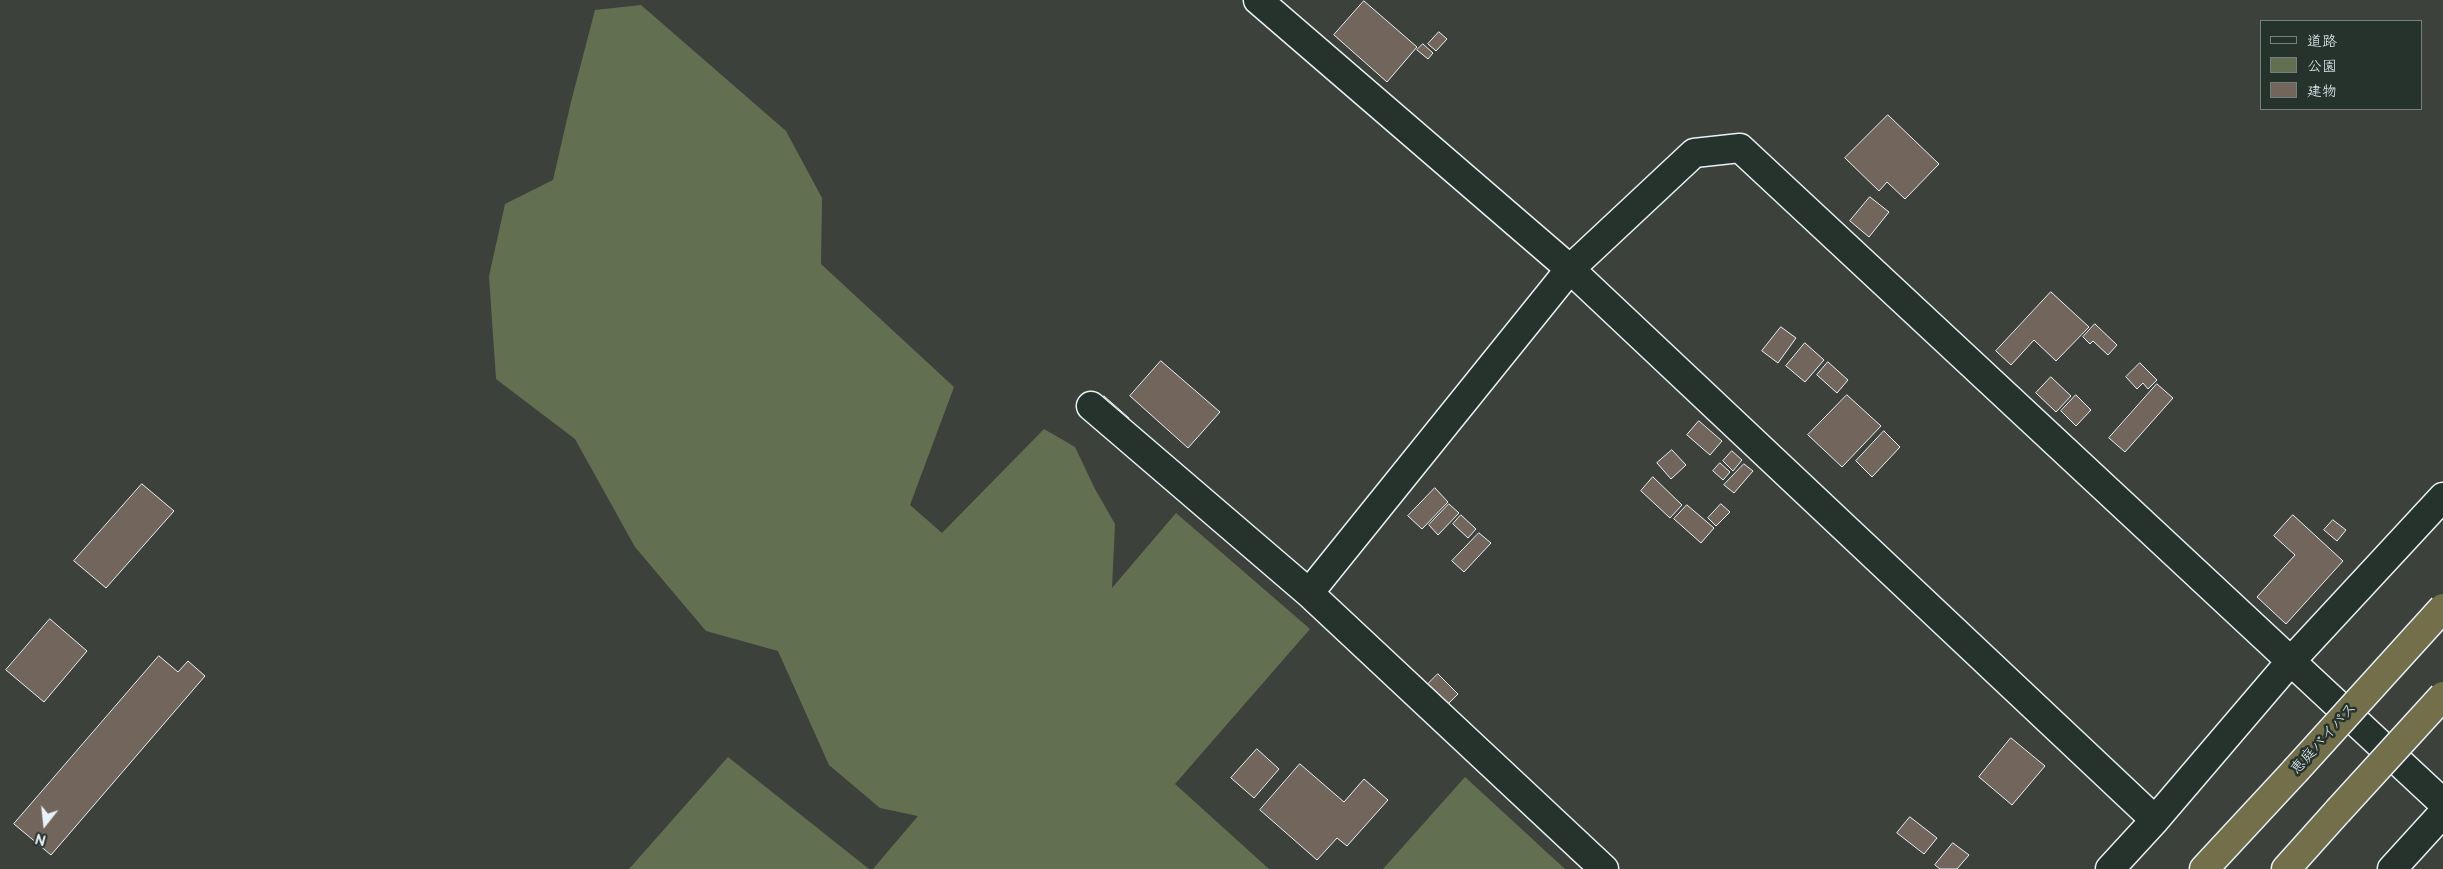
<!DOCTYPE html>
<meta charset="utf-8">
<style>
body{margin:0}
#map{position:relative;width:2443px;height:869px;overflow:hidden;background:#3c423b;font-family:"Balsamiq Sans","Klee One",sans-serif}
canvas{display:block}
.legend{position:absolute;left:2260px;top:20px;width:162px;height:90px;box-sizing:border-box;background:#26332d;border:1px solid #747f7e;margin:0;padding:6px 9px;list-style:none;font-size:15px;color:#e8f1f8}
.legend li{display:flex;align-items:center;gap:10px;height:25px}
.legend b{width:25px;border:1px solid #747f7e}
.north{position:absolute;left:20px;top:799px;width:50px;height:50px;-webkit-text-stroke:4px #26332d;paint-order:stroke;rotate:196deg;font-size:14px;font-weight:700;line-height:20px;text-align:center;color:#e8f1f8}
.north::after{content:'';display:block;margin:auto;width:18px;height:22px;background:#e8f1f8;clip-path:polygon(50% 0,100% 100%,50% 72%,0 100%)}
</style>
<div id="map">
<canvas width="2443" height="869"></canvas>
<ul class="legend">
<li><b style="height:6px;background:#26332d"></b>道路</li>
<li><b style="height:14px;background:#627051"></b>公園</li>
<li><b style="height:14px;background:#71655c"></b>建物</li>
</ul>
<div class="north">N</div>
</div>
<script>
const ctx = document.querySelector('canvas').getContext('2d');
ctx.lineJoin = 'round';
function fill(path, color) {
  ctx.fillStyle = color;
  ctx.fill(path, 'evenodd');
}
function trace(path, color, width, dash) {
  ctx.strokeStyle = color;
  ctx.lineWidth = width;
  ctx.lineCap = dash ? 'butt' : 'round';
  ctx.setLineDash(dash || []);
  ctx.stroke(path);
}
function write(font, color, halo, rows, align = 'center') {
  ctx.font = font + ' "Balsamiq Sans","Klee One",sans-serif';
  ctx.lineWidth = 5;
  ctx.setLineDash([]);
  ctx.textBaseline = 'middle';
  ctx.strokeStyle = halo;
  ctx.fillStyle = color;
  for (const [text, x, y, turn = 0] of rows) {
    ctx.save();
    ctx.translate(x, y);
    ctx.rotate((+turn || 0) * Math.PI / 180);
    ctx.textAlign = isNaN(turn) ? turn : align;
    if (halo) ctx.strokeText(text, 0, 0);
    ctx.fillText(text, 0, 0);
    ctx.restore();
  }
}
fill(new Path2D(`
 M641,5L786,131L822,198L821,264L954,387L910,505L942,533L1044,429L1075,447L1095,489L1115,524L1112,588L1176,513L1310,629L1175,784L1269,869H873L918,816L880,808L829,765L778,651L706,631L635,547L575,439L496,379L489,276L505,204L553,180L571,102L595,10Z
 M728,757L869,869H629Z
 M1465,777L1565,869H1383Z`), '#627051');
const building = new Path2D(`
 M1364,1L1417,47L1387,82L1334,35Z
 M1439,32L1447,39L1436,51L1428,44Z
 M1423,44L1433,53L1428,59L1417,50Z
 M1888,115L1939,164L1905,199L1887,182L1879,191L1845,158Z
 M1870,197L1889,212L1869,237L1850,221Z
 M2051,292L2089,327L2056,361L2034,340L2011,365L1996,351Z
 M2095,324L2117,345L2108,355L2093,341L2090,344L2083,337Z
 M1781,327L1796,338L1778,363L1762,351Z
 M1805,343L1824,360L1805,382L1786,366Z
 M1161,361L1220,412L1188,448L1130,396Z
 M1828,362L1848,380L1837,393L1817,375Z
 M2140,363L2157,380L2148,389L2143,383L2137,389L2126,377Z
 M2051,377L2071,396L2056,412L2036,393Z
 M2157,384L2173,398L2125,452L2109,438Z
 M1847,395L1881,426L1842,467L1808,435Z
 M2076,395L2091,410L2076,426L2061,411Z
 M1104,396L1129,418L1121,427L1096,405Z
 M1699,421L1722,441L1710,455L1687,435Z
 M1884,431L1900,447L1872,477L1856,461Z
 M1672,450L1686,465L1671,479L1657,463Z
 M1732,451L1742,460L1733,471L1723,461Z
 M1720,463L1730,472L1723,480L1713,471Z
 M1744,464L1753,471L1734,493L1724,485Z
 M1653,477L1682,505L1670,518L1641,491Z
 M142,484L174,511L106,588L74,561Z
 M1435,488L1448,502L1422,529L1408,516Z
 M1449,504L1459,513L1438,535L1429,525Z
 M1721,504L1730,512L1716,526L1708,518Z
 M1687,505L1714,528L1701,543L1674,519Z
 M1461,515L1476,529L1468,538L1453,524Z
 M2293,515L2343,561L2286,624L2257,597L2295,555L2274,536Z
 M2333,520L2346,530L2337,541L2324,530Z
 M1479,533L1491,543L1464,572L1452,561Z
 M50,619L87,651L44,702L6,670Z
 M159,656L178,672L188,661L205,676L51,855L14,824Z
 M1438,674L1458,694L1448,704L1427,685Z
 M2011,738L2045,766L2012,805L1979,777Z
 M1257,749L1279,769L1254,798L1231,778Z
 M1300,764L1344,802L1364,779L1388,800L1347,846L1337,838L1317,860L1260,810Z
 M1910,817L1937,838L1924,854L1897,833Z
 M1953,843L1969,855L1957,869H1940L1935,865Z`);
fill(building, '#71655c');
trace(building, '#e8f1f8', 1);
const minor = new Path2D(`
 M1258,0L1570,269L2155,820
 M1091,406L1309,593L1604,869
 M1309,593L1570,269L1694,153L1740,148L2443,803
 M2110,869L2155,820L2290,662L2443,497
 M2392,869L2443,813`);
const trunk = new Path2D(`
 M2204,869L2295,771
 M2286,869L2338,811`);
trace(minor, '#e8f1f8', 31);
trace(trunk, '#e8f1f8', 31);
trace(minor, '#26332d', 28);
trace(trunk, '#726f4a', 28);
const trunkBridge = new Path2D(`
 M2295,771L2443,608
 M2338,811L2443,696`);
trace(trunkBridge, '#e8f1f8', 31, []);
trace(trunkBridge, '#726f4a', 28);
write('15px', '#e8f1f8', '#26332d', [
 ["恵庭バイパス",2324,739,-48]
]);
</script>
